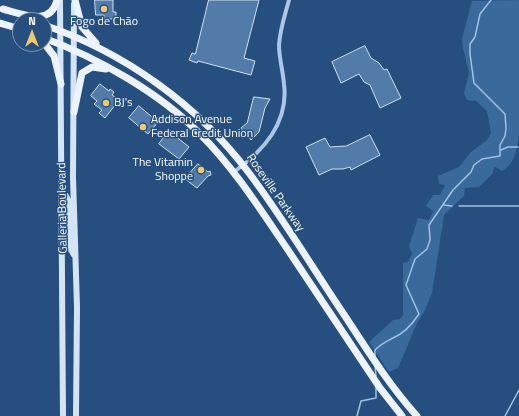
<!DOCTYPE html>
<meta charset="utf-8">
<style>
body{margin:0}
#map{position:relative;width:519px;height:416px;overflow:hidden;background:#264f7f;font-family:"Titillium Web",sans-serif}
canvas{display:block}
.north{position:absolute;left:12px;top:12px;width:40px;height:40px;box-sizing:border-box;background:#264f7f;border:1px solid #7d95b2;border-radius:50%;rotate:0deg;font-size:11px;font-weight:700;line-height:16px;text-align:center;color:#fff}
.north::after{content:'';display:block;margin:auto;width:14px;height:18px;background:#eec771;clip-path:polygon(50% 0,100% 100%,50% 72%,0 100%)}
</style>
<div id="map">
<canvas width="519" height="416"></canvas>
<div class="north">N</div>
</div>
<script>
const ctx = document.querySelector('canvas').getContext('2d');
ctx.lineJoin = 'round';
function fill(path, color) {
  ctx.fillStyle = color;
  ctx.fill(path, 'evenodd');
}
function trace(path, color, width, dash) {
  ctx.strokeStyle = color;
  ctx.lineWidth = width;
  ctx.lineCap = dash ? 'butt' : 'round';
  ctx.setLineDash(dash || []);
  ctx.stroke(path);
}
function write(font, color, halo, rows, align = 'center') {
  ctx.font = font + ' "Titillium Web",sans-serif';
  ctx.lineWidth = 3;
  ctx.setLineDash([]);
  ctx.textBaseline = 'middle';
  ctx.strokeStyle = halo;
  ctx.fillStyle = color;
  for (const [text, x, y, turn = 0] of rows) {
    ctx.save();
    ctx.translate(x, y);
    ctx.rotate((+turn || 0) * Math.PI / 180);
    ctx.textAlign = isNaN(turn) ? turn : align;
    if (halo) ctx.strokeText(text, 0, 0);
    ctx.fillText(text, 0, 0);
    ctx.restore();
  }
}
fill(new Path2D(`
 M519,0V135C516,151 516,162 502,171L494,166L493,173L479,187L465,188L464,196L444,215L432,293L425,310L417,323L398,368L389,372L369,342L393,320L400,319L403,315V263L408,262L412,254L409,246L418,218L429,220L433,211L426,206L433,195H440L445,185L439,184L438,176L459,167L471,152L487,140L491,133L487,111L475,100L473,101L467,100L464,93L469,73L463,48L462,39L472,1Z`), '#3a699c');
trace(new Path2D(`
 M501,150L508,147H518
 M444,205L452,206
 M459,206H519
 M375,356V350C382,343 385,342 393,338C403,334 413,323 419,314L406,285L415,259L427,249L430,240L429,225L453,190L471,172L474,165L482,159L500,156V145L505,136L506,128L505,114L474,83L470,54V44L475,37L480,14L491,0
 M375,366L376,376
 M357,416L361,401L376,398V386
 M505,416L519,390`), '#a0c2e6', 1.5);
const building = new Path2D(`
 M95,0H113V12H116V19H104V15H96Z
 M209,0H259L244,58L255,61L251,75L198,61L197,63L189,60L192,53L195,54Z
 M365,46L371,58L379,63L384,70L387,69L401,98L380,108L370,85L364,82L359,74L341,83L332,62Z
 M100,84L109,91L110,89L114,92L112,95L119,100L105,118L99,113L102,110L94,104L97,101L91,96Z
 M254,97L270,99L265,108L259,132L251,140L241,128L247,123Z
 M139,106L158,122L148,134L129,118Z
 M169,131L189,147L179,159L159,144Z
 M370,135L380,155L351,170L350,167L343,169H332L319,175L306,147L325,138L330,147L346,146Z
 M198,164L208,172L210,171L211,175L208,176L197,188L185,179Z`);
fill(building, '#527ba9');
trace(building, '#cfe1f4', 1);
trace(new Path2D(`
 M234,172C263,151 289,123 284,84C283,71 279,58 279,45C280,29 285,15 289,0`), '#acc7e5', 4);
trace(new Path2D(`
 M60,0L63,416
 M74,4L73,177L77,307L76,416
 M62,194L66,196L68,200L70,248L74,255`), '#d5e4f5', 6);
trace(new Path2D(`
 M75,0L82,27L96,43
 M3,9C22,14 51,27 57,0
 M0,23L20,29
 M44,25C124,52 198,105 249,173C283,218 312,267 343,313C366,348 389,385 417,416
 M44,38C98,58 160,93 200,134C235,169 260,209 288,250C319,296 349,342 380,388L402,416
 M44,43L54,56L61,84
 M74,112L82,73L92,67L106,69`), '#ecf3fd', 7);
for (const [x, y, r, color] of [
 [104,9,4,"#eec771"],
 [106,103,4,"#eec771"],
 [143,127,4,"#eec771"],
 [201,170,4,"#eec771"]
]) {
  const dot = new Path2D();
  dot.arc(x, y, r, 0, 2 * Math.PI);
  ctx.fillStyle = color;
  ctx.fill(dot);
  trace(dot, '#264f7f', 1.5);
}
write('12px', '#fff', '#264f7f', [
 ["Fogo de Chão",104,22,"center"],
 ["BJ's",114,103],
 ["Addison Avenue",151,120],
 ["Federal Credit Union",151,134],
 ["The Vitamin",193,163,"right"],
 ["Shoppe",193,177,"right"]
], 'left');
write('12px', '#fff', '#264f7f', [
 ["Roseville Parkway",275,193,55],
 ["Galleria Boulevard",63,208,-91]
]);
</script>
